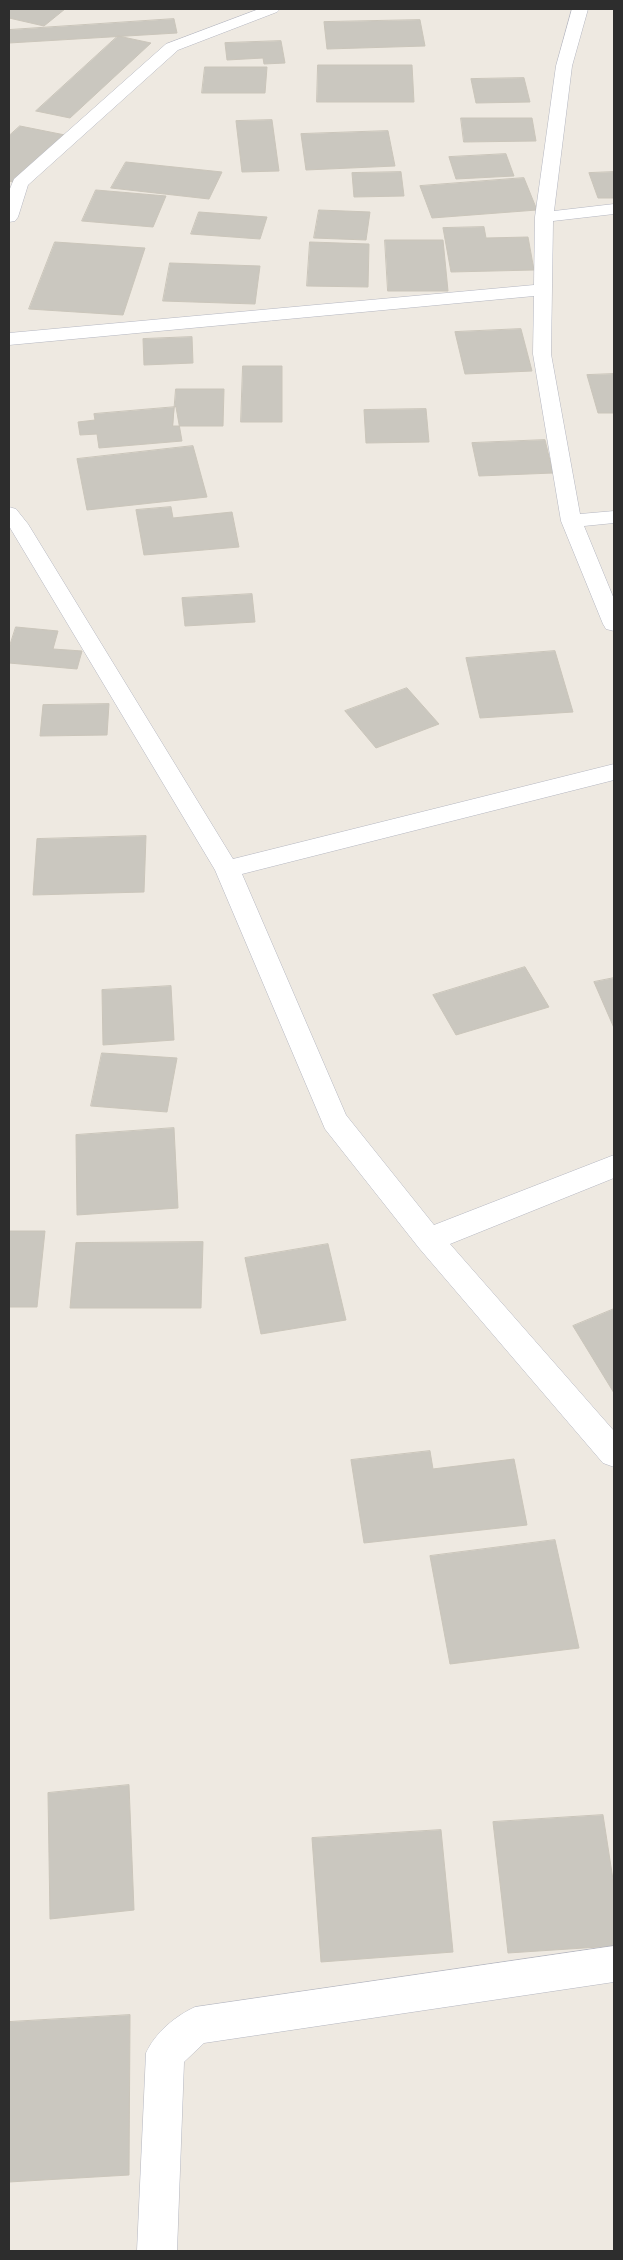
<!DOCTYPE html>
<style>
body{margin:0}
#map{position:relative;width:623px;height:2260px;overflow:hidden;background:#eee9e1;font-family:Commissioner,sans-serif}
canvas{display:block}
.frame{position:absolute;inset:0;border:10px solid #2d2d2d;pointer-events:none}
</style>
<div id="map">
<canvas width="623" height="2260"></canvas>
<div class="frame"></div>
</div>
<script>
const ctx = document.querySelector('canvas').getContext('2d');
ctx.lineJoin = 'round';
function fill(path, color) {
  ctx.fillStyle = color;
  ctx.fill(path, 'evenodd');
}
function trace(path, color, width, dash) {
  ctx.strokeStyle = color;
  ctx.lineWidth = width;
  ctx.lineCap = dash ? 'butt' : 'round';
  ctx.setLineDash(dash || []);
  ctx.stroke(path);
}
const building = new Path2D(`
 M10,9H65L44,26L9,18Z
 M174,19L177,33L9,43V30Z
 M420,20L425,46L327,49L324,22Z
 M118,36L151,43L70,118L36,111Z
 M281,41L285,63L264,64L263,58L227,60L225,43Z
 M318,65H412L414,102H317Z
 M205,67H267L265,93H202Z
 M524,78L530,102L476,103L471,79Z
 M461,118H532L536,141L464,142Z
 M272,120L279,171L242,172L236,121Z
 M20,126L70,136L19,184L9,181V136Z
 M388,131L395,166L306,170L301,134Z
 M506,154L514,176L456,179L449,157Z
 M126,162L222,172L209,199L111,188Z
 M401,172L404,196L354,197L352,173Z
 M614,172V198H598L589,173Z
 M524,178L537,210L432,218L420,186Z
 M96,190L166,196L153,227L82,221Z
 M319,210L370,212L366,240L314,238Z
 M199,212L267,217L260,239L191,234Z
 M484,227L486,238L528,237L534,270L451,272L443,228Z
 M385,240H443L448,291H388Z
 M55,242L145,248L123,315L29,309Z
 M310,242L369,244L368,287L307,286Z
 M170,263L260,266L255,304L163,301Z
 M521,329L532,371L465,374L455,332Z
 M192,337L193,363L144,365L143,339Z
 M243,366H282V422H241Z
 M614,374V413H598L587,375Z
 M176,389H224L223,426H173Z
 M176,407L182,441L99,448L97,434L80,435L78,422L95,420L94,414Z
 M426,409L429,442L366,443L364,410Z
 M545,440L553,473L479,476L472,443Z
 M193,446L207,497L87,510L77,459Z
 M171,507L173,518L232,512L239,547L144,555L136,510Z
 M252,594L255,622L185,626L182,598Z
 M16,627L58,631L53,649L82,651L77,669L9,663V648Z
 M555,651L573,712L480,718L466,658Z
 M407,688L439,724L376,748L345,711Z
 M109,704L107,735L40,736L43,705Z
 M146,836L144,892L33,895L37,839Z
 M525,967L549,1007L456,1035L433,995Z
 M614,978V1028L594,982Z
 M171,986L174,1040L103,1045L102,990Z
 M102,1053L177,1058L167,1112L91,1106Z
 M174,1128L178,1208L77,1215L76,1135Z
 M9,1231H45L37,1307H9Z
 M203,1242L201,1308H70L76,1243Z
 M328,1244L346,1320L261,1334L245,1258Z
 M614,1309V1393L573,1326Z
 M430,1451L433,1469L514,1459L527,1525L364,1543L351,1460Z
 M555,1540L579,1648L450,1664L430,1556Z
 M129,1785L134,1910L50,1919L48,1793Z
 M603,1815L614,1886V1946L508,1953L493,1822Z
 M441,1830L453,1952L321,1962L312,1838Z
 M130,2015L129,2175L9,2182V2022Z`);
fill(building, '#cac7bf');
trace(building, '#cac5ba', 1);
const minor = new Path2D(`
 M259,9H280L277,12L178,50L28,185L18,217L15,221L9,222V191L14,179L166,44Z
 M572,9H588L572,66L554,211L614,204V214L553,221L551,354L580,514L614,511V523L584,526L614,599V631L606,629L603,624L561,521L533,354L534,296L9,345V333L534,285L535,217L556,66Z
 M9,507L16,509L28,524L233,859L614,764V780L242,874L346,1115L434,1225L614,1155V1178L450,1244L614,1431V1467L603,1463L419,1248L325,1129L215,870L9,526Z
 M614,1946V1982L204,2043L184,2062L177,2251H137L146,2053C155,2033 175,2016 195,2007Z`);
trace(minor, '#b4b6c0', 1);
fill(minor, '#fff');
</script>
